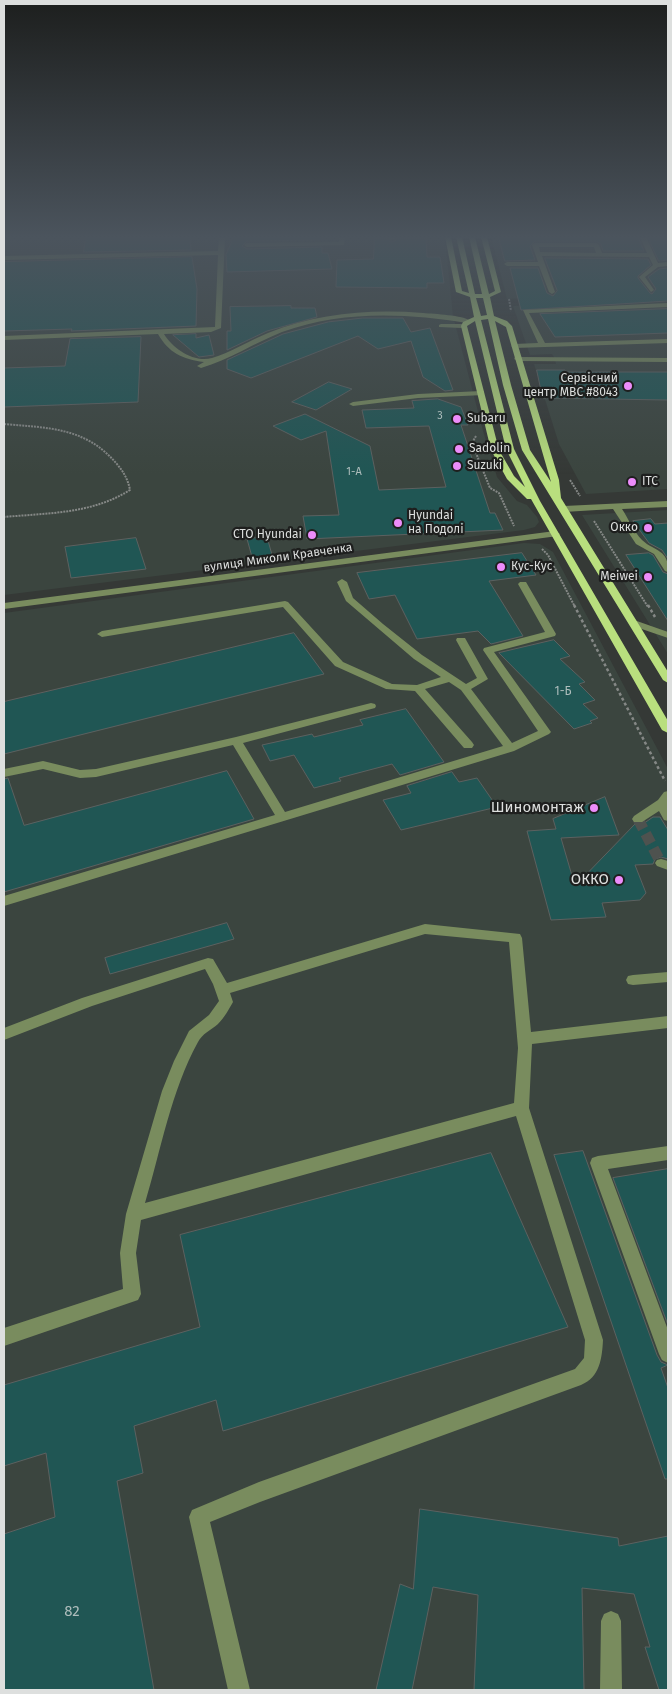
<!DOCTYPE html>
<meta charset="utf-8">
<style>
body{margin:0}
#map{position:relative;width:672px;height:1694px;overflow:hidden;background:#353936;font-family:"Fira Sans",sans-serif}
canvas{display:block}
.frame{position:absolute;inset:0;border:5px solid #dddfde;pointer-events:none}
</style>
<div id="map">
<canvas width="672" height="1694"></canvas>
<div class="frame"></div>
</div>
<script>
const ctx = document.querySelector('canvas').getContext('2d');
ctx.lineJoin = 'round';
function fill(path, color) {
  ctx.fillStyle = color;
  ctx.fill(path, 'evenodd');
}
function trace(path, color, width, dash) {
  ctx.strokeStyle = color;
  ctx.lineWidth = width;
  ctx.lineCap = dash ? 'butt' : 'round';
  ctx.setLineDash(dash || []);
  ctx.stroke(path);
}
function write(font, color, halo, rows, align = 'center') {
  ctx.font = font + ' "Fira Sans",sans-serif';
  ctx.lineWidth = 4.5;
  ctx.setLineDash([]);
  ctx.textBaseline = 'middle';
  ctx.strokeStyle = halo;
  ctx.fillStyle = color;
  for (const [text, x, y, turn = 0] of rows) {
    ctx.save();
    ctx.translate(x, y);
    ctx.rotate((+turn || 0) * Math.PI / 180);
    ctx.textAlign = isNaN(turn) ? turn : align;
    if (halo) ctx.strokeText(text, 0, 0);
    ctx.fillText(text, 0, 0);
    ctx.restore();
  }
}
fill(new Path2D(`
 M4,237H445L453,316L483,431L497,477L517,501L527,505L537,517L539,522L535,527L524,530L4,595Z
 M491,237H668V293L507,299Z
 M668,302V489L586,494L559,444L534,364H556L555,359L552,354L530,355L513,306Z
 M668,510V654L582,515Z
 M524,543L540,544L553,552L668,769V1690H4V613Z`), '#3b453f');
const building = new Path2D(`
 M86,237H190L191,250L84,252Z
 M234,237H323V240L247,241L242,246L247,249L322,247V253H328L332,269L227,272L226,255Z
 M499,237H638L644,251H603L601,244L596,241H535L530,246L535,260L505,261Z
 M648,237H668V260L659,261Z
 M375,238H387L390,242L395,241L397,238H426L427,257H440L444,283H427V288L336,287L337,260L373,259Z
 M192,257L197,289L196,326L71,331L72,329L4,331V262Z
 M545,258L648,259L651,265L638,276V278L650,293L652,294L656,289L648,277L659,269L668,268V301L521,310L510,268H538L547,293L553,296L557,291Z
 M291,306V308H315L317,317L267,331L227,350V331H231L230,307Z
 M668,309V333L555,337L540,314Z
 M363,318H403L411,332L430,328L453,390L445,391L423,377L411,341L378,349L358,336L251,378L227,369V360L283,334L328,322Z
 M196,334V338L209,335L214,355L199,357L173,335Z
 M141,337L138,402L4,407V368L65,366L70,339Z
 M537,370H565V372H668V400L543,398Z
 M329,382L352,389L316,410L292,402Z
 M438,399L461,407L468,425H461L490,513H495L503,530L307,539L303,516L339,515L326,431L301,440L273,426L305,414L370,446L379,490L446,487L429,426L366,428L362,410L414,408L412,401Z
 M651,519L655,524L668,523V559L662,550L649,543L633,521Z
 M267,537L274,562L254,564L247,539Z
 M136,538L146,569L71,578L65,547Z
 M522,553L536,575L489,581L523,636L491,644L478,631L417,639L395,595L369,599L357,573Z
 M649,553L653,555L663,572L668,574V621L626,555Z
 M294,633L324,674L4,754V702Z
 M554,640L570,656L560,659L585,682L579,684L595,700L583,704L598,718L590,721L592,723L574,729L499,653Z
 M406,709L444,762L400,775L392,764L339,778L341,781L314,788L294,755L270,761L262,745L312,734L314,737L363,725L360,720Z
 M227,771L254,819L4,892V779L8,778L24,825Z
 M452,772L459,782L477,778L497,807L401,830L383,800L411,793L407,786Z
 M605,797L619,835L561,838L575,886L635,824H643L653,817H660L668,830V859L661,857L655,859L653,864L635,865L646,893L640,900L602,903L606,917L551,920L527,831L556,829L553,819Z
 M227,923L234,939L110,974L105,958Z
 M583,1151L657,1355L661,1362L668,1365L661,1368L668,1388V1479H665L554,1155Z
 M491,1153L568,1327L223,1431L216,1400L134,1426L143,1473L117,1481L154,1690H4V1534L55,1517L46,1453L4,1466V1385L200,1327L180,1235Z
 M668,1169V1325L613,1178Z
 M420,1509L618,1538L619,1546L668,1536V1690H659L645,1647H650L634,1594L582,1588L584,1690H474L478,1595L433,1587L412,1690H376L400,1584L413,1589Z`);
fill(building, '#205654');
trace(building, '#5c6160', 1);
trace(new Path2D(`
 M638,819L661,863`), '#4e524f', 11, [11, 5.5]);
trace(new Path2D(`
 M509,299L511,311
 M4,424C48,428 85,427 116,463C123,471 128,479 130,490C92,514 48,513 4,517
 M476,436L472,443L490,488L499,493L514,526
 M570,480L580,496
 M594,521L648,607
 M542,549L548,555L575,607`), '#858886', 2, [2, 1]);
trace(new Path2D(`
 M574,605L665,781
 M648,605L655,617`), '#858886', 2.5, [3, 2.5]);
fill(new Path2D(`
 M219,237H225L221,328L211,332L164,334C173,349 194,363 212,358C230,353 250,340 268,333C318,313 370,309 423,313C435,314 462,315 471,321L468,323C406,313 342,310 282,332C254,343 229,360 201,368L197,366L204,362C182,359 169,353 158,334L4,340V336L215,327L218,255L4,260V256L218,251Z
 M339,237H345L344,245L247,247L244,245L247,243L339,242Z
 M389,237H395V239L390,240Z
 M640,237H646L658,263L668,262V266L658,267L645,277L654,290L651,292L639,277L653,265L649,257L542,256L555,292L552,294L549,292L539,266H507L504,264L507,262H538L532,245L535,243H596L599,245L602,253H647ZM539,247H594L596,253L540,252Z
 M668,303V307L529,313L545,343L668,339V343L514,348L511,346L514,344L538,343L523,310Z
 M441,324H462L465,326L462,328L439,327V325Z
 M515,357L668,358V362L518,361L514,359Z
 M481,391H484V395L418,398L353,406L349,404L353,402L418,394Z
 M668,501V507L622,509C628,518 634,532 642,540C655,552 669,549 668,572L665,571L654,554L636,544L613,509L564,512L560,509L564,506Z
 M555,531L560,534L558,536L4,609V603Z
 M342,579L347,582L353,598L383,624L422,655L466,684L477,678L456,640L457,638H465L488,679L471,689L512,743L538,731L483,650L484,648L545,632L518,584L520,582H526L556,634L555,636L494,652L551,732L549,734L514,751L4,906V896L275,815L233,745L96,777L80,778L43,769L4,777V769L43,761L80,770L96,769L236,737L371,703L375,704L376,706L375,708L243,743L285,812L503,746L461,690L449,682L425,689L472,742L474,745L472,748H464L415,691L386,689L335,666L283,607L102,637L97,634L102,631L285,601L288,602L343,662L392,684L417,685L441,677L414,659L346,601L337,582Z
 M634,620L668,632V638L630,625V621Z
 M668,791V821L664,820L659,811L642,822H634L632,819L634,816L658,800L664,792Z
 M661,859L668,861V870L657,866L655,863L657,860Z
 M425,924L520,934L522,938L531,1032L668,1016V1028L532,1044L529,1108L603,1340C602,1358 600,1377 581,1385L260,1502L210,1522L250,1690H228L189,1517L192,1510L259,1482L575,1369L584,1358L585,1340L516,1116L141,1220L136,1253L141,1294L138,1300L4,1346V1328L123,1289L120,1253L126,1214L162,1091L174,1061L189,1031L209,1015L219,1001L213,984L205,969L92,1006L4,1040V1028L82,998L208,958L213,959L227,983ZM425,934L509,942L518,1048L514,1103L145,1203C161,1150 171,1091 198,1042C202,1034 211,1030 218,1024C224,1018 229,1009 233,1002L230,993Z
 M668,972V982L633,985L628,984L626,980L628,976L633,975Z
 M668,1146V1160L608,1169L668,1330V1363L662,1360L659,1354L590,1163L592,1158L598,1156Z
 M611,1611L618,1614L621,1621L622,1690H600L601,1621L604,1614Z`), '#798c5e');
fill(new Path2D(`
 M445,237H451L462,291L469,293L456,237H462L475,294H482L469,237H475L489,294L495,291L481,237H487L501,292L490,297L494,316L507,321L512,326L559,480L561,498L668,672V683L663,680L522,450L503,385L488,319L481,320L514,449L540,501L668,721V733L662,730L531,499H527L507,479L491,450L461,326L463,322L474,317L470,297L456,292ZM476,298H483L487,315L481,316ZM475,321L506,449L525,487L514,476L499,450L467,326ZM495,321L506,327L551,482L530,450L511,385Z`), '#b9df7e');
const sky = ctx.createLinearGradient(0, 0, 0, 474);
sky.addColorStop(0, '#1d1f1e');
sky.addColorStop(0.5, '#4b545d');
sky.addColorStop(1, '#4b545d00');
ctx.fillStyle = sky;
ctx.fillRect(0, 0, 672, 474);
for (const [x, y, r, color] of [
 [628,386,5,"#ec8cfa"],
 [457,419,5,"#ec8cfa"],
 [459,449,5,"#ec8cfa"],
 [457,466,5,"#ec8cfa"],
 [632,482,5,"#ec8cfa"],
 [398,523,5,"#ec8cfa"],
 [648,528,5,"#ec8cfa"],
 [312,535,5,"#ec8cfa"],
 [501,567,5,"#ec8cfa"],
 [648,577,5,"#ec8cfa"],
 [594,808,5,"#ec8cfa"],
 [619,880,5,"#ec8cfa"]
]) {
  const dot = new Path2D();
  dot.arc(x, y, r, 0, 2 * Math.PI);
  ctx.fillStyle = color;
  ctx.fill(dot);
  trace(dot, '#1e1f1e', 2);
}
write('11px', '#aebdbc', null, [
 ["3",440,416],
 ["1-А",354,472]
]);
write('12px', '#dddfde', '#1e1f1e', [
 ["Сервісний",618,379,"right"],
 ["центр МВС #8043",618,393,"right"],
 ["Subaru",467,419],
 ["Sadolin",469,449],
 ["Suzuki",467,466],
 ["ITC",642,482],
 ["Hyundai",408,516],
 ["на Подолі",408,530],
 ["Окко",638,528,"right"],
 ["СТО Hyundai",302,535,"right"],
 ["Кус-Кус",511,567],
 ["Meiwei",638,577,"right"]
], 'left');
write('12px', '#dddfde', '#1e1f1e', [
 ["вулиця Миколи Кравченка",278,558,-8]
]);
write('12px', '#aebdbc', null, [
 ["1-Б",563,692]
]);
write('15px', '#dddfde', '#1e1f1e', [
 ["Шиномонтаж",584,808],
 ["ОККО",609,880]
], 'right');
write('15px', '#aebdbc', null, [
 ["82",72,1612]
]);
</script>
